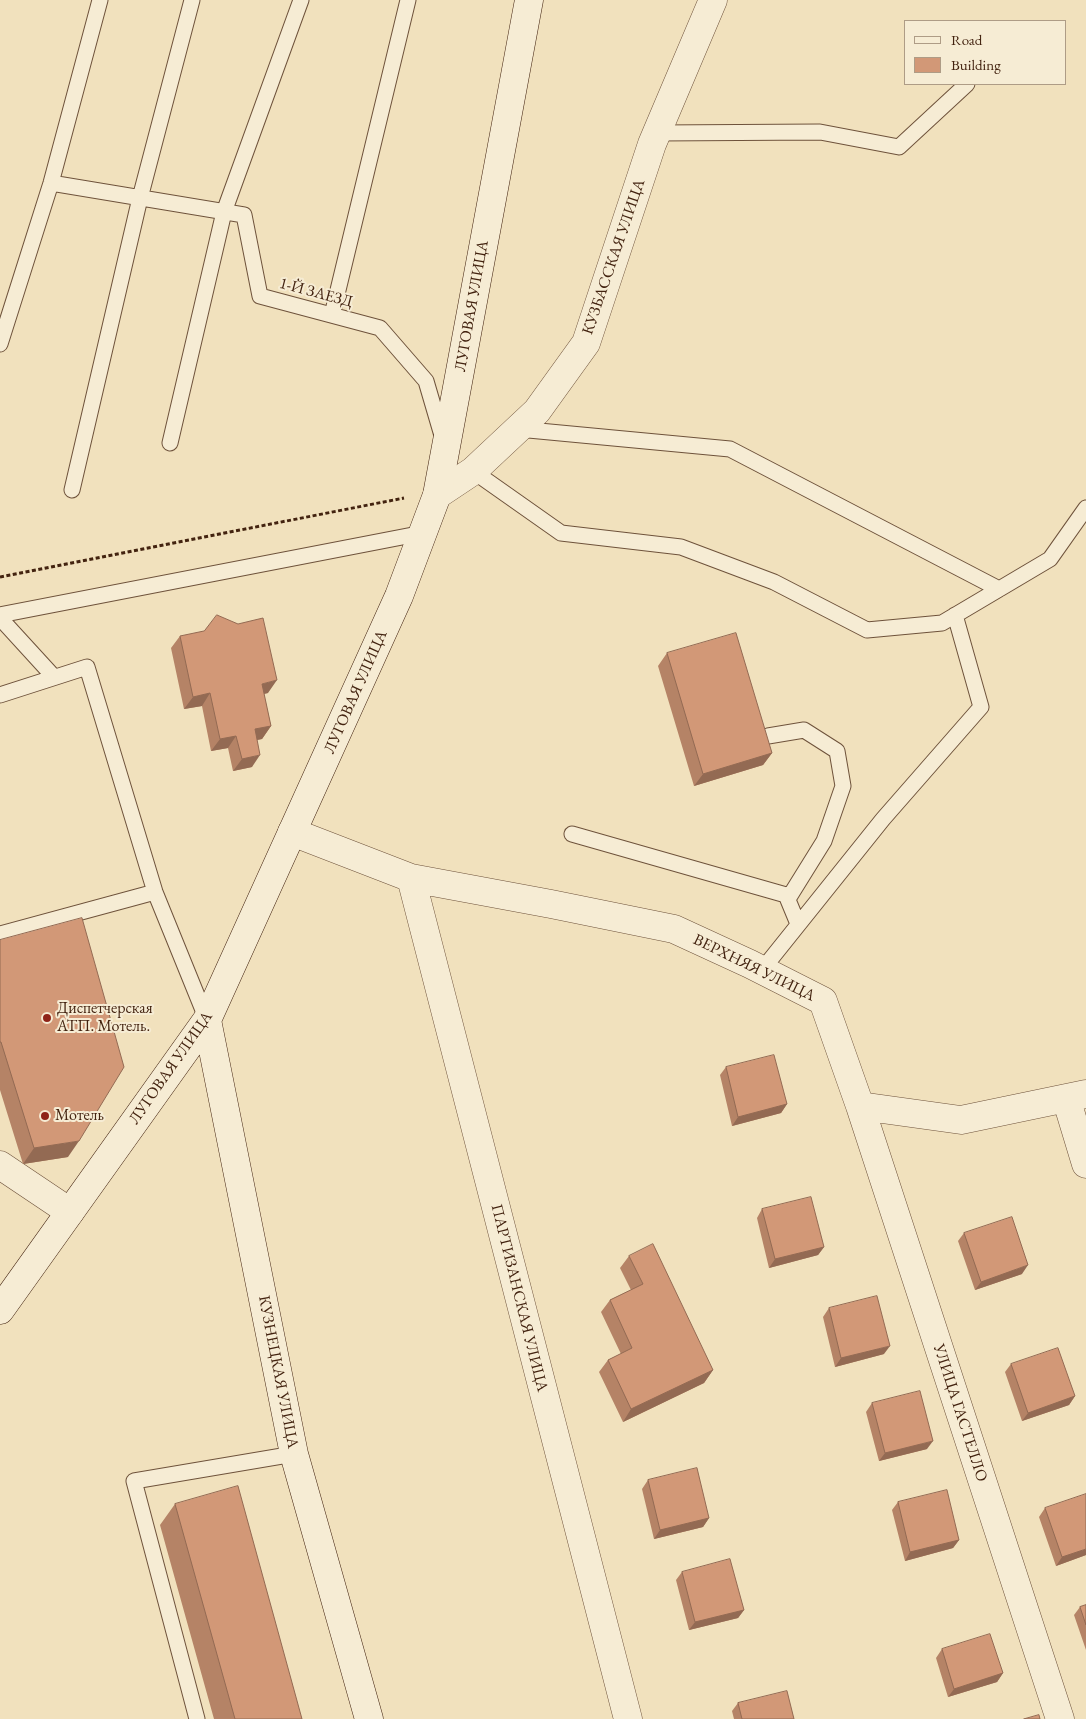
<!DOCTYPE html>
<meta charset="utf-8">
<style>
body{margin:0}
#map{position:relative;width:1086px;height:1719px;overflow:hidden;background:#f1e1bd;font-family:"EB Garamond",serif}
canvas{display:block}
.legend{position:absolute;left:904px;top:20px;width:162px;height:65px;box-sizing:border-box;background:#f6ecd4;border:1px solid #ae9c86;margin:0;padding:6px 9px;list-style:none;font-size:15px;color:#432310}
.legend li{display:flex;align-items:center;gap:10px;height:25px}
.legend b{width:25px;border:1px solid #ae9c86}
</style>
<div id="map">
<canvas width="1086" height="1719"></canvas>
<ul class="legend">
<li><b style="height:6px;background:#f6ecd4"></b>Road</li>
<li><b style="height:14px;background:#d29877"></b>Building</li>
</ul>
</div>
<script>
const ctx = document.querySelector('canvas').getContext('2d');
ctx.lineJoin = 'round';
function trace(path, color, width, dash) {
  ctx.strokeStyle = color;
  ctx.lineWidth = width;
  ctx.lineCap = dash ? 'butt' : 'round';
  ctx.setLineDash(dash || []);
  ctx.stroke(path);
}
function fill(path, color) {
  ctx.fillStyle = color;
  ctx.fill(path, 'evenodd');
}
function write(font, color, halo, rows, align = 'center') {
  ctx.font = font + ' "EB Garamond",serif';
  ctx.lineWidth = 4;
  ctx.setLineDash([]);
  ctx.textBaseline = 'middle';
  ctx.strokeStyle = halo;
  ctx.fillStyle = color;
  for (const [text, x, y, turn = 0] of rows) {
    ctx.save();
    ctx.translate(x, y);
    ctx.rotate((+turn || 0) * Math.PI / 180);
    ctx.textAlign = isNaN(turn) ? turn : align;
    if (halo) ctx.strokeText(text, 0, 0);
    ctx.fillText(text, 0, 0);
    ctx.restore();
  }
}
const lane = new Path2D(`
 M657,133L820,132L899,147L967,84
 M51,183L244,215L260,296L380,328L426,381L443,439
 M332,315L408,0
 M0,344L51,183L100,0
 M518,429L730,449L999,589
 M170,443L224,212L301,0
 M473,471L561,533L681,547L774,582L867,630L942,623L1050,559L1086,508
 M72,490L140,198L192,0
 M0,615L423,533
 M0,618L54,677
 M0,695L87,667L155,892L207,1020
 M768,736L804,730L837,751L843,786L824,841L788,899
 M572,834L786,895L798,924
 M0,934L155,892
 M762,970L883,819L981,707L955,615
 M197,1719L134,1481L294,1454`);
const street = new Path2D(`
 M437,495L473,471L537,411L586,343L652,144L713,0
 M292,832L411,878L551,904L674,929L750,964L823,1001L860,1106L961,1120L1086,1094
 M411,878L628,1719
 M1066,1098L1086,1164
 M860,1106L1060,1719
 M0,1165L70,1212`);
const secondary = new Path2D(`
 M207,1020L294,1454L369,1719
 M0,1310L207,1020L399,596L437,495L529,0`);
trace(lane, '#6e523b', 17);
trace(street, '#6e523b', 29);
trace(secondary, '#432310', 29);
trace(new Path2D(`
 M0,577L404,498`), '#432310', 3, [4, 2.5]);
trace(lane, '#f6ecd4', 15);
trace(street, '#f6ecd4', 28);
trace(secondary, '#f6ecd4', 28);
fill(new Path2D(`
 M180,636L268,693L264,694L271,726L262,739L257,740L252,767L233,771L228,748L211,751L202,706L184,709L171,648Z
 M667,653L772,753L763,765L694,786L658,666Z
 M0,940L68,1157L23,1164L0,1090Z
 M726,1067L787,1104L781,1113L732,1126L720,1075Z
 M762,1209L824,1247L818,1255L769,1268L757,1218Z
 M964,1233L1022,1274L975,1290L958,1241Z
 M629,1256L713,1370L704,1383L623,1422L599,1372L608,1360L621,1354L601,1312L610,1300L631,1290L620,1268Z
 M829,1308L884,1354L835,1367L823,1317Z
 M1011,1364L1075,1396L1069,1405L1022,1421L1005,1372Z
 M872,1403L927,1449L879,1461L866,1412Z
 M648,1480L709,1518L703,1527L654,1539L642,1489Z
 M898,1502L959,1540L953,1548L905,1561L892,1510Z
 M175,1504L302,1719H214L160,1525Z
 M1045,1508L1086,1555L1056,1566L1039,1517Z
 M682,1572L744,1610L738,1618L689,1630L676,1580Z
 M1086,1605V1650L1074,1615L1080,1607Z
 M942,1649L1003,1673L997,1682L948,1697L936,1658Z
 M738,1703L794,1719H734L732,1711Z`), '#b58366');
fill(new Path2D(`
 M277,680L268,693L253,696L262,684Z
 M210,693L202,706L184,709L193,697Z
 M271,726L262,739L246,742L255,729Z
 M236,736L228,748L211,751L220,739Z
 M772,753L763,765L694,786L703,774Z
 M260,755L252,767L233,771L242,759Z
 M787,1104L781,1113L732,1126L738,1117Z
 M79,1141L68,1157L23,1164L34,1148Z
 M824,1247L818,1255L769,1268L775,1259Z
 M1028,1265L1022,1274L975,1290L981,1282Z
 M890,1346L884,1354L835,1367L841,1358Z
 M713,1370L704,1383L623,1422L631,1409Z
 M1075,1396L1069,1405L1022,1421L1028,1413Z
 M933,1441L927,1449L879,1461L885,1453Z
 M709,1518L703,1527L654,1539L660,1530Z
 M959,1540L953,1548L905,1561L910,1552Z
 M1086,1549V1555L1056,1566L1062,1557Z
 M744,1610L738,1618L689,1630L695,1622Z
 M1003,1673L997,1682L948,1697L954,1689Z`), '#936a53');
const building = new Path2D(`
 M217,615L238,624L263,618L277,680L262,684L271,726L255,729L260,755L242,759L236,736L220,739L210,693L193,697L180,636L204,631Z
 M736,633L772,753L703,774L667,653Z
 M82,918L124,1067L79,1141L34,1148L1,1042H0V940Z
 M774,1055L787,1104L738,1117L726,1067Z
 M811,1197L824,1247L775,1259L762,1209Z
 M1012,1217L1028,1265L981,1282L964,1233Z
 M653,1244L713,1370L631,1409L608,1360L632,1348L610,1300L643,1284L629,1256Z
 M877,1296L890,1346L841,1358L829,1308Z
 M1058,1348L1075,1396L1028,1413L1011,1364Z
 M920,1391L933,1441L885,1453L872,1403Z
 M697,1468L709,1518L660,1530L648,1480Z
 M238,1486L302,1719H235L175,1504Z
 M947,1490L959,1540L910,1552L898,1502Z
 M1086,1494V1549L1062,1557L1045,1508Z
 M730,1559L744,1610L695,1622L682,1572Z
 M1086,1605V1625L1080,1607Z
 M990,1634L1003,1673L954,1689L942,1649Z
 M787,1691L794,1719H742L738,1703Z
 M1039,1715L1040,1719H1024Z`);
fill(building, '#d29877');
trace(building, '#936a53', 1);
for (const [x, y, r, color] of [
 [47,1018,5,"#8f2418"],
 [45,1116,5,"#8f2418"]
]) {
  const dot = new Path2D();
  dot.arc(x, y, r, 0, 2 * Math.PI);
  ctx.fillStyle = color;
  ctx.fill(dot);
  trace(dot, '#f6ecd4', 2);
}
write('16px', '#432310', '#f6ecd4', [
 ["КУЗБАССКАЯ УЛИЦА",614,257,-71],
 ["1-Й ЗАЕЗД",316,293,15],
 ["ЛУГОВАЯ УЛИЦА",472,306,-80],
 ["ЛУГОВАЯ УЛИЦА",356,692,-66],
 ["ВЕРХНЯЯ УЛИЦА",754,968,26],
 ["ЛУГОВАЯ УЛИЦА",171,1068,-55],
 ["ПАРТИЗАНСКАЯ УЛИЦА",519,1298,76],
 ["КУЗНЕЦКАЯ УЛИЦА",278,1372,79],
 ["УЛИЦА ГАСТЕЛЛО",960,1413,72]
]);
write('16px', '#432310', '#f6ecd4', [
 ["Диспетчерская",57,1009],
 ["АТП. Мотель.",57,1027],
 ["Мотель",55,1116]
], 'left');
</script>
